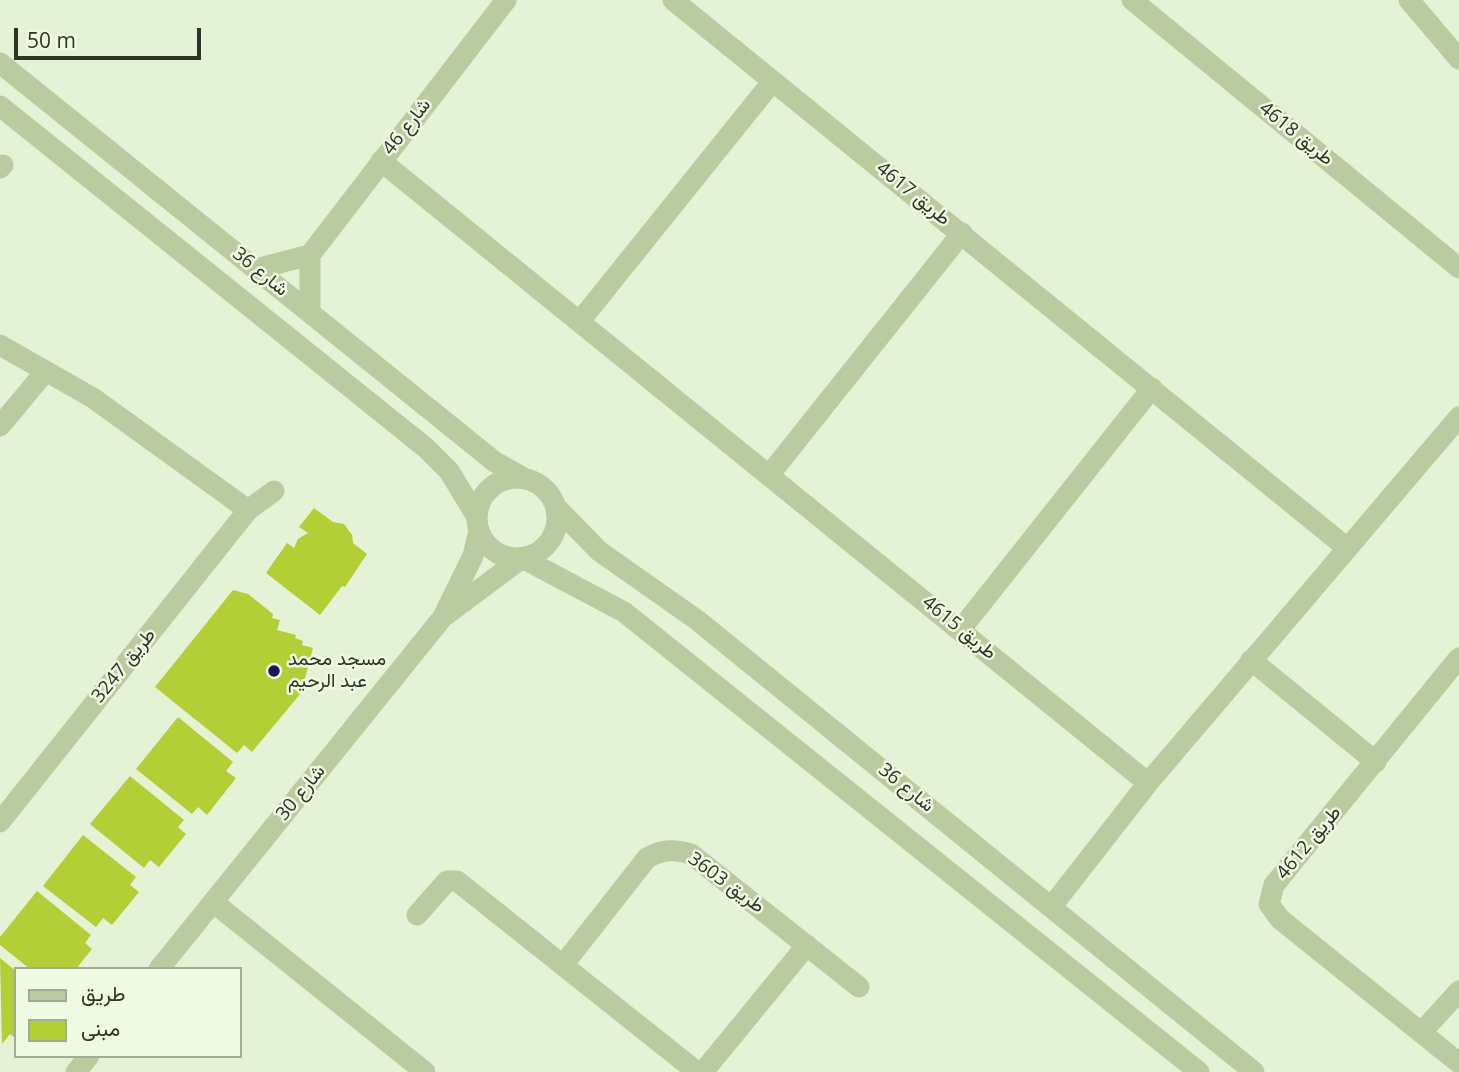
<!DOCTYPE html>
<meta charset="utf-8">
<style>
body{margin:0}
#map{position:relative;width:1459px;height:1072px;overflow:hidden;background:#e4f2d5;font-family:"Open Sans",Vazirmatn,sans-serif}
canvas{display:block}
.legend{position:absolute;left:14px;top:967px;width:228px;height:91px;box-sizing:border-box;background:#eefae1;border:2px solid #a2ab95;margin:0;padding:9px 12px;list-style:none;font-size:21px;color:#303424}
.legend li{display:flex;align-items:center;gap:14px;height:35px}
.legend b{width:35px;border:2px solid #a2ab95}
.scale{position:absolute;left:14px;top:28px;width:187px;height:32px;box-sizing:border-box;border:4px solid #303424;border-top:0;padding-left:9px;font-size:21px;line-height:24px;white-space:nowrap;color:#303424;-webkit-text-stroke:5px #eefae1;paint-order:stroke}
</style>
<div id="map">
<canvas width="1459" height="1072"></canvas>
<ul class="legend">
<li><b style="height:9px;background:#bacba0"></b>طريق</li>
<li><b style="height:19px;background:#b3cf35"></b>مبنى</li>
</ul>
<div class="scale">50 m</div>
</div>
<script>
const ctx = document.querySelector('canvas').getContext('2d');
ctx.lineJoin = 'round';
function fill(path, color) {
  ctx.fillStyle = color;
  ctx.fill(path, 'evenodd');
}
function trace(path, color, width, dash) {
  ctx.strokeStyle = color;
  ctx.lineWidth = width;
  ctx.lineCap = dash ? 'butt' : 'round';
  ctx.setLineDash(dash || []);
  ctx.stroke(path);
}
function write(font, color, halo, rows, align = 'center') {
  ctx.font = font + ' "Open Sans",Vazirmatn,sans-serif';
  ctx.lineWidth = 5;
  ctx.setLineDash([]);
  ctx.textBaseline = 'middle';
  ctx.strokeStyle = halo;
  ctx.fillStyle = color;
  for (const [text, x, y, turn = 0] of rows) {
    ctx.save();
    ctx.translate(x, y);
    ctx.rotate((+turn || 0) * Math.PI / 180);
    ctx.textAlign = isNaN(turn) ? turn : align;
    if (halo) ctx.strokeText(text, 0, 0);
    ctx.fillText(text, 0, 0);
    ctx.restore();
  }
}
fill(new Path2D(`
 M314,508L333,522L344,524L352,535L353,543L367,554L345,587L342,586L320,615L266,573L287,543L294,548L298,539L308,533L299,527Z
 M233,590L248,594L273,614L272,618L280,620L277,630L296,635L295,638L303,641L302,645L313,648L301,693L252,752L244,745L237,753L155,687Z
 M178,717L233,762L226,771L236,778L207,815L198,807L192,814L136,769Z
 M130,776L184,820L178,827L186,834L159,867L150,860L144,868L90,824Z
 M83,835L136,877L130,885L139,892L112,925L103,918L96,927L43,886Z
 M37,891L91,935L85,943L92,949L76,969H30L0,945V937Z
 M0,958L16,971V1039L10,1034L2,1044Z`), '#b3cf35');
trace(new Path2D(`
 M673,0L1347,548
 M1132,0L1459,268
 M1409,0L1459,59
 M0,63L495,462L522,477
 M0,106L426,448L449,471L477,517
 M381,161L1148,783
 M0,168L3,165
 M256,269L310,255
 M310,311V255L506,0
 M580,321L772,82
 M0,345L93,398L248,510
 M0,426L45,372
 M770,474L962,233
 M477 518a40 40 0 1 1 80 0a40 40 0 1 1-80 0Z
 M557,508L599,551L697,620L1254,1072
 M443,617L522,558L624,612L1199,1072
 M961,629L1152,388
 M1459,658L1274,885L1269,904L1280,919L1459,1063
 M1251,660L1376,762
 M0,822L248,510L274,491
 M213,902L425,1072
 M1052,906L1148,783L1459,417
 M417,915L447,881H457L697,1072
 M563,965L647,858C663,849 674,849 691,854L859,987
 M159,969L443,617L473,556L479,530
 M1421,1033L1459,991
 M76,1072L89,1056
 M703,1072L807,945`), '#bacba0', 21);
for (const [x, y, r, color] of [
 [274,671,7,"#181758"]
]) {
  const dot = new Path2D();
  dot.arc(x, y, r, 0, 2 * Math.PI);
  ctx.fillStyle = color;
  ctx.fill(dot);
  trace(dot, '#eefae1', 2.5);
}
write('19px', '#303424', '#eefae1', [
 ["شارع 46",407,127,-52],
 ["طريق 4618",1296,134,39],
 ["طريق 4617",913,194,39],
 ["شارع 36",260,272,39],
 ["طريق 4615",959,628,39],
 ["طريق 3247",124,666,-51],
 ["شارع 36",906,788,39],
 ["شارع 30",301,793,-51],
 ["طريق 4612",1309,843,-50],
 ["طريق 3603",726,883,36]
]);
write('19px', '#303424', '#eefae1', [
 ["مسجد محمد",288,660],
 ["عبد الرحيم",288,682]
], 'left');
</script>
